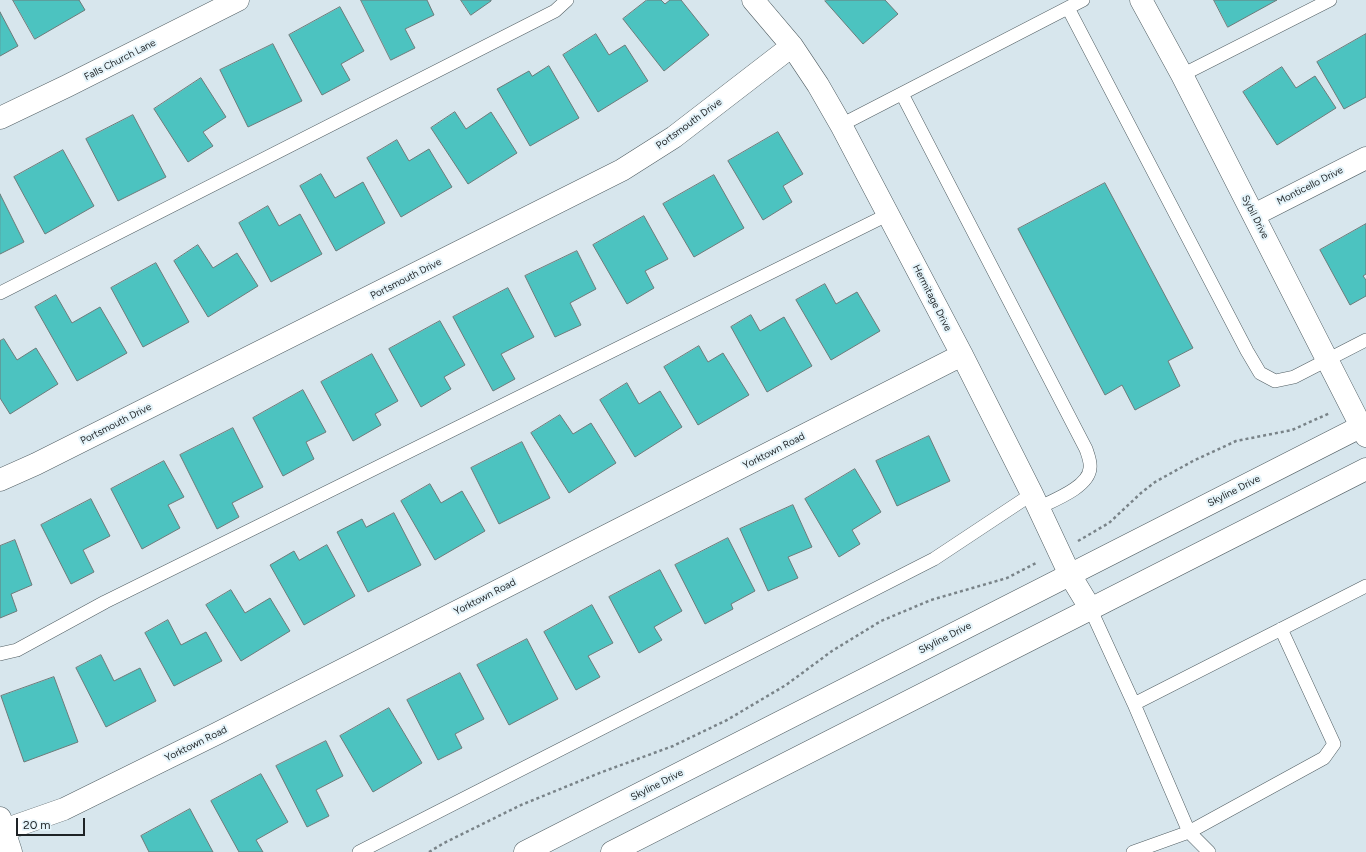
<!DOCTYPE html>
<style>
body{margin:0}
#map{position:relative;width:1366px;height:852px;overflow:hidden;background:#d7e6ed;font-family:Figtree,sans-serif}
canvas{display:block}
.scale{position:absolute;left:16px;top:818px;width:69px;height:18px;box-sizing:border-box;border:2px solid #1e2326;border-top:0;padding-left:5px;font-size:12px;line-height:14px;white-space:nowrap;color:#1e2326;-webkit-text-stroke:3px #e5f4fa;paint-order:stroke}
</style>
<div id="map">
<canvas width="1366" height="852"></canvas>
<div class="scale">20 m</div>
</div>
<script>
const ctx = document.querySelector('canvas').getContext('2d');
ctx.lineJoin = 'round';
function fill(path, color) {
  ctx.fillStyle = color;
  ctx.fill(path, 'evenodd');
}
function trace(path, color, width, dash) {
  ctx.strokeStyle = color;
  ctx.lineWidth = width;
  ctx.lineCap = dash ? 'butt' : 'round';
  ctx.setLineDash(dash || []);
  ctx.stroke(path);
}
function write(font, color, halo, rows, align = 'center') {
  ctx.font = font + ' Figtree,sans-serif';
  ctx.lineWidth = 4;
  ctx.setLineDash([]);
  ctx.textBaseline = 'middle';
  ctx.strokeStyle = halo;
  ctx.fillStyle = color;
  for (const [text, x, y, turn = 0] of rows) {
    ctx.save();
    ctx.translate(x, y);
    ctx.rotate((+turn || 0) * Math.PI / 180);
    ctx.textAlign = isNaN(turn) ? turn : align;
    if (halo) ctx.strokeText(text, 0, 0);
    ctx.fillText(text, 0, 0);
    ctx.restore();
  }
}
const building = new Path2D(`
 M13,0H79L85,10L35,39Z
 M361,0H427L434,15L405,29L415,48L391,60Z
 M461,0H491V1L471,15Z
 M647,0H661L665,4L670,0H681L709,35L664,71L623,19Z
 M826,0H885L898,14L863,44L825,1Z
 M1214,0H1277L1228,27Z
 M340,7L364,51L341,64L350,80L322,95L289,35Z
 M0,12L18,46L0,56Z
 M596,34L609,55L625,45L648,81L598,112L563,55Z
 M1366,34V97L1344,109L1317,62Z
 M273,44L302,101L248,127L220,70Z
 M549,66L579,118L530,146L497,89L529,71L532,76Z
 M1282,67L1296,88L1315,76L1336,108L1277,145L1243,92Z
 M201,78L226,117L203,132L213,146L188,162L154,109Z
 M455,112L466,129L491,112L517,153L468,184L431,128Z
 M133,115L166,177L118,201L86,139Z
 M778,132L803,174L783,186L792,202L763,220L728,161Z
 M397,140L409,161L429,149L452,187L401,217L367,158Z
 M63,150L94,206L45,234L14,177Z
 M321,174L335,198L363,182L385,223L336,251L300,186Z
 M714,175L744,228L694,257L663,204Z
 M1105,183L1193,348L1168,361L1180,386L1135,410L1122,385L1105,395L1018,229Z
 M0,194L24,242L0,254Z
 M268,206L279,226L300,214L322,254L271,282L239,223Z
 M644,216L668,259L645,271L654,288L627,304L593,245Z
 M1366,224V274L1363,276L1366,280V296L1350,305L1320,250Z
 M198,245L213,268L237,253L258,286L208,317L174,261Z
 M577,251L596,289L570,303L581,325L555,337L525,276Z
 M156,263L189,322L143,347L111,288Z
 M825,284L836,304L857,292L880,331L831,360L796,300Z
 M508,288L534,337L501,354L515,379L493,391L453,317Z
 M56,295L72,323L100,307L127,353L77,381L35,307Z
 M751,315L760,331L784,317L812,366L767,392L731,327Z
 M440,321L465,365L444,377L451,389L421,407L389,349Z
 M4,339L17,360L36,348L58,384L10,414L0,398V341Z
 M699,346L708,362L723,353L749,395L698,425L664,367Z
 M372,354L398,401L375,414L381,425L353,441L321,382Z
 M627,383L639,404L660,391L682,427L635,457L600,400Z
 M303,390L326,432L306,442L314,459L283,476L253,418Z
 M560,415L573,434L591,423L616,463L569,493L531,433Z
 M233,428L263,487L232,503L239,517L217,529L180,455Z
 M929,436L950,481L897,506L876,461Z
 M522,442L550,498L499,524L471,468Z
 M164,461L184,497L168,505L180,528L142,549L111,489Z
 M855,469L881,512L852,530L860,544L839,557L805,499Z
 M430,484L441,503L462,491L485,531L435,560L401,501Z
 M91,499L110,536L83,550L94,572L71,584L41,525Z
 M793,505L812,547L788,557L798,578L768,591L740,529Z
 M394,513L421,565L368,592L337,532L362,519L366,527Z
 M728,538L755,591L731,604L733,609L705,624L675,565Z
 M15,540L32,585L11,594L17,611L0,618V546Z
 M327,545L355,596L304,625L270,565L294,551L299,560Z
 M660,570L682,611L654,627L662,640L639,653L609,597Z
 M231,590L245,613L270,598L290,631L241,661L206,605Z
 M592,605L613,643L588,656L600,677L576,690L544,632Z
 M168,620L181,645L206,632L222,661L174,686L145,633Z
 M527,639L558,699L509,725L477,665Z
 M101,655L114,681L140,668L156,701L106,727L76,668Z
 M460,673L484,719L455,734L462,748L438,760L407,700Z
 M54,677L78,742L24,762L1,696Z
 M389,708L422,763L373,792L340,736Z
 M326,741L343,776L316,790L329,816L307,827L276,766Z
 M261,774L288,822L256,840L263,852H239L211,801Z
 M190,809L213,852H149L141,836Z`);
fill(building, '#4cc3c0');
trace(building, '#6c7b7a', 1);
const service = new Path2D(`
 M1068,8L1247,351L1260,373L1275,381L1294,377L1366,340
 M1182,75L1330,0
 M902,94L1086,449C1088,455 1091,462 1090,468C1089,487 1054,500 1038,508
 M841,125L1083,0
 M0,293L555,11L567,0
 M1090,608L1134,704L1189,832L1209,852
 M0,654L17,650L105,602L889,214
 M1134,704L1366,586
 M359,852L934,559L1032,494
 M1133,852L1189,832L1324,758L1334,744L1281,629`);
const minor = new Path2D(`
 M753,0L792,46L818,85L841,125L962,355L1032,494L1070,575L1090,608
 M0,118L67,86L238,0
 M1254,215L1366,158
 M0,480L36,464L622,170L674,137L792,46
 M0,818L11,852
 M4,830L64,809L216,734L962,355`);
const tertiary = new Path2D(`
 M1141,0L1182,75L1366,436`);
const secondary = new Path2D(`
 M525,852L1366,424
 M612,852L1366,469`);
trace(service, '#505d62', 14);
trace(minor, '#505d62', 23);
trace(tertiary, '#505d62', 23);
trace(secondary, '#505d62', 23);
trace(new Path2D(`
 M1078,541L1109,523L1141,493L1155,482L1193,461L1236,441L1292,430L1330,413
 M429,852L444,843L521,805L602,772L673,746L727,720L786,685L832,651L881,621L931,600L1007,578L1038,562`), '#798388', 2.5, [3, 3]);
trace(service, '#fff', 13);
trace(minor, '#fff', 22);
trace(tertiary, '#fff', 22);
trace(secondary, '#fff', 22);
write('10px', '#1e2326', '#e5f4fa', [
 ["Falls Church Lane",120,60,-27],
 ["Portsmouth Drive",689,124,-36],
 ["Monticello Drive",1310,186,-27],
 ["Sybil Drive",1255,217,63],
 ["Portsmouth Drive",406,279,-27],
 ["Hermitage Drive",932,298,63],
 ["Portsmouth Drive",116,424,-27],
 ["Yorktown Road",774,451,-27],
 ["Skyline Drive",1234,491,-27],
 ["Yorktown Road",485,597,-27],
 ["Skyline Drive",945,638,-27],
 ["Yorktown Road",196,744,-26],
 ["Skyline Drive",657,785,-27]
]);
</script>
